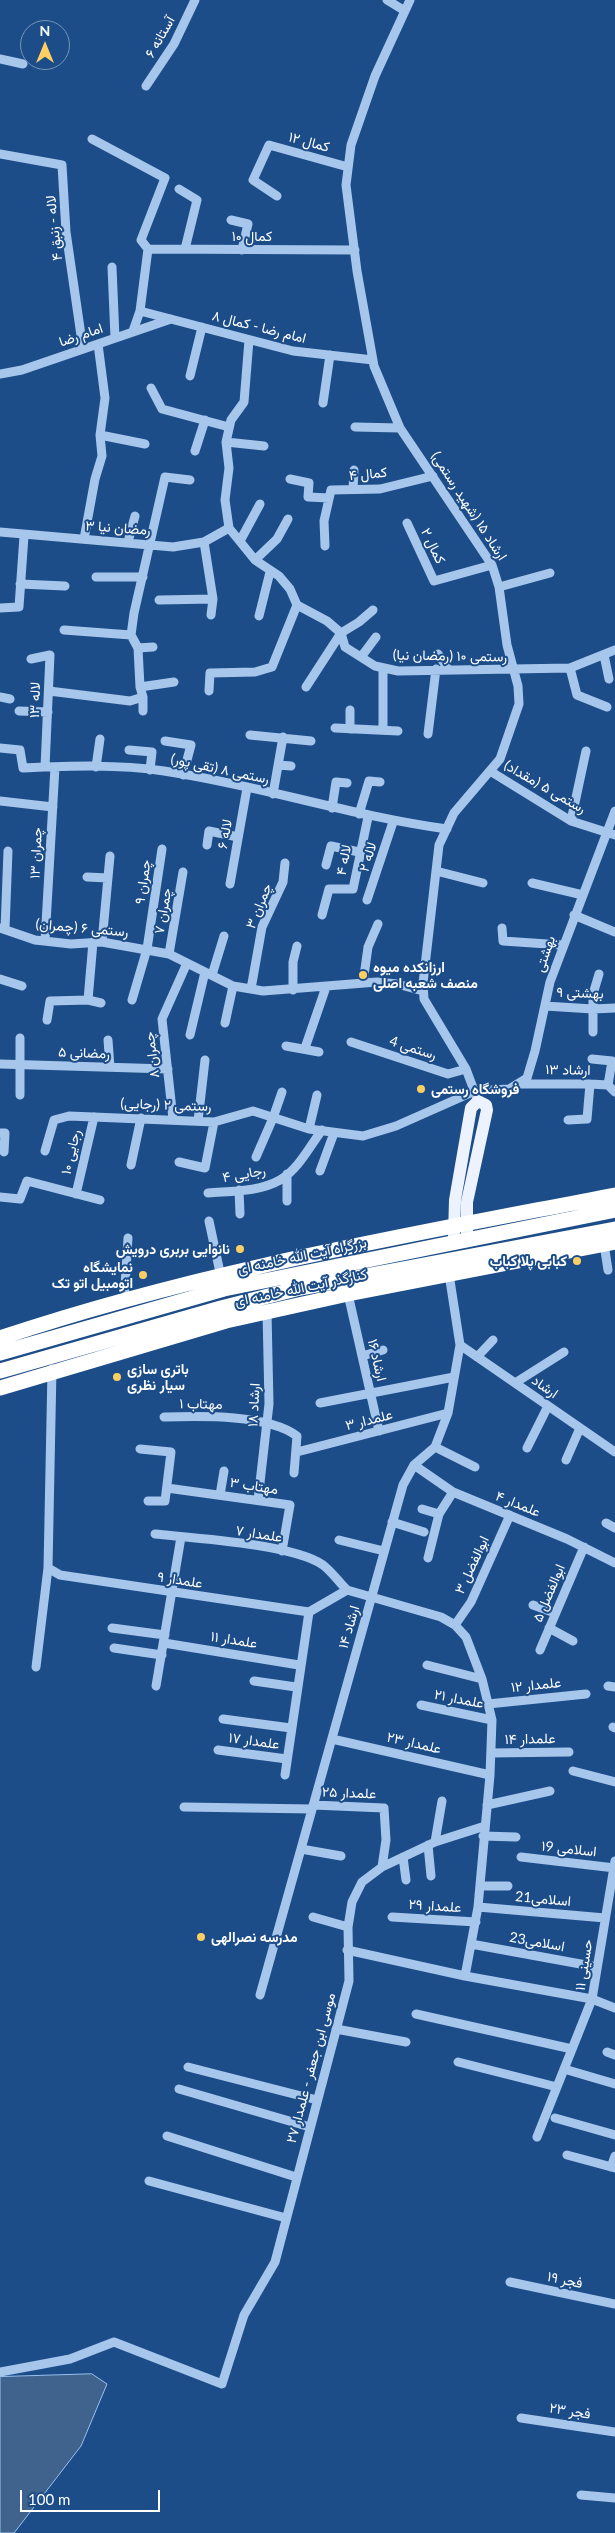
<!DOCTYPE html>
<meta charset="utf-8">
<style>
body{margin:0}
#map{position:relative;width:615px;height:2533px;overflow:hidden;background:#1c4d89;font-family:Lato,sans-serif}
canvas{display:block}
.north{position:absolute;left:20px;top:20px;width:50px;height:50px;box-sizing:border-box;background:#1c4d89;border:1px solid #7794b8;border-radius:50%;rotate:0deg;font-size:14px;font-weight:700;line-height:20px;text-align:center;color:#fff}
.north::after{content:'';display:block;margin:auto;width:18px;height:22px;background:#fccf64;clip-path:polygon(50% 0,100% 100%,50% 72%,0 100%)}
.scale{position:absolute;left:20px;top:2490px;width:140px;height:22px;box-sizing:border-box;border:2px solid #fff;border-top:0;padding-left:6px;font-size:15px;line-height:18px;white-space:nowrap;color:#fff;-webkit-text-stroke:4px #1c4d89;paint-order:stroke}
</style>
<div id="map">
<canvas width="615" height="2533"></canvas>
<div class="north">N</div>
<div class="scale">100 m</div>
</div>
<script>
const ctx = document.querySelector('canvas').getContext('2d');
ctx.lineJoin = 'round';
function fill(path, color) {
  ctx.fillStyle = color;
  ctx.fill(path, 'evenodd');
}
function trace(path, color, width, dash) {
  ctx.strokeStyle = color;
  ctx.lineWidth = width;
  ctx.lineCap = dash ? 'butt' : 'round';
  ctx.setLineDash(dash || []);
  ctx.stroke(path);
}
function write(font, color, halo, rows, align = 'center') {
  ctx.font = font + ' Lato,Vazirmatn,sans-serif';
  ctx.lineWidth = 4;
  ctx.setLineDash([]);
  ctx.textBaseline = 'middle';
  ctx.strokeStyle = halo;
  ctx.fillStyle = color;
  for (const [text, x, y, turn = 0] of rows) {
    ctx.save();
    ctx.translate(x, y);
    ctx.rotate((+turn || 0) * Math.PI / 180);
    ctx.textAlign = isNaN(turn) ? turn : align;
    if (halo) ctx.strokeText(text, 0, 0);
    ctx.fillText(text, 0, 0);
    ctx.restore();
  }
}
const water = new Path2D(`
 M92,2374L107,2384L81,2446L14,2533H0V2377Z`);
fill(water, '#40638e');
trace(water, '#9ac1ee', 1);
trace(new Path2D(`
 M387,0L405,11
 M410,0L375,76L351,145L346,185L357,271L374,366L400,428L492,565L499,587L507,645L518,686L519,704L500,759L454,813L439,845L423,983L424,999L466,1069L478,1101
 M0,59L23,64
 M146,86L174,44L195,0
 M92,139L165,178L141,240L148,249L140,311L133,331
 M0,154L62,165L66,232L83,349
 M179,189L197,200L185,249
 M277,196L253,180L269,145L348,167
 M231,220L248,224L242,250
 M148,249L355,250
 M112,267L115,338
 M140,311L293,351L373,360
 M249,340L244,402L231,420L226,442L229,468L225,500L229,528L255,560L279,576L290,589L297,605L327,621L341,633L345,647L375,666L398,671L570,668L615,650
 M0,374L22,370L171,319
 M190,376L202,327
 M151,388L162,409L229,427
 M323,403L330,355
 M355,427L400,428
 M100,435L145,444
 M226,442L264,446
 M195,451L205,420
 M290,479L309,483L308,497L329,498
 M353,489L354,470
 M407,523L434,581L492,565
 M0,532L173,547L204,542L229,528
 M84,539L95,479L102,456L100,435L105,398L98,344
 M240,541L260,504
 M128,542L135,516
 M204,542L213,599L211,615
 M325,546L324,521L331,490L380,489L433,476
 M255,560L277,539L288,519
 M96,577H143
 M20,584L65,586
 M499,587L550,573
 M159,600L213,599
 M0,608L19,607L24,536
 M259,616L270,572
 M64,630L131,635
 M138,648L153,647
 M438,654L448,669
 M604,655L609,679
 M361,657L376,637
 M31,659L50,655L45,767
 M383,668V730
 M570,668L577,695L607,707
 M140,687L174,682
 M306,687L341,633L359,622L373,610
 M49,691L130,701L143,697L140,687L138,648L131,635L134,613L165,477L190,480
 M209,691L210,673L255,672L272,667L297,605
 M0,697L10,699
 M143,697V711
 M350,710V729
 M19,711L48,712
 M335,728L398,731
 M428,734L436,669
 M250,735L311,741
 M165,741L191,745L183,775
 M0,748L20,750L23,768C70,766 117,764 164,771C259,785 351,816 447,829
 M129,750L152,752L150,770
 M278,765L291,766
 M96,767L100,739
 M490,771L571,821L615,835
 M273,794L283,737
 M0,801L53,807
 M332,808L336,782L347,783
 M359,814L369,781L380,782
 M571,821L586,751
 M207,845L209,831L238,837
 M326,865L331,846L359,852
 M436,871L483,883
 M87,877L108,878
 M532,883L583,895
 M230,884L247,788
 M367,900L393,822
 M322,915L329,889H353L368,817
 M574,915L615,932
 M0,928L35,940L71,944L102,942L169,954L233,986L263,991L377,982L397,984L423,991
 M502,928L503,941L562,945
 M5,929L8,851
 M45,941L55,767
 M102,942L110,856
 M169,954L183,872
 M212,975L224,936
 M0,979L22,986
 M363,983L368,947L378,924
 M251,989L262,927L283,882L285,863
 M293,990V962L297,946
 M88,1000L93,942
 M132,1000L147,949L162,849
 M545,1006L593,1009L615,1008
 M47,1020L50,1001L88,1000L101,1003
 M225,1023L233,986
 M593,1032V994L599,974
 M190,1035L205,972
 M108,1040L110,1067
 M351,1042L448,1074L466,1069
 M286,1046L319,1052
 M305,1048L326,987
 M592,1059L612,1061L608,1085
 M0,1064L168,1069
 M518,1084H590L608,1085L615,1092
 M20,1095V1038
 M173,1119L162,1019L187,963
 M568,1120L587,1119L590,1084
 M198,1121L205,1060
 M309,1129L317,1095
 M0,1133H5L4,1152
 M45,1151L54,1120L69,1116L214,1122L253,1111L309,1129L363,1136L396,1126L475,1091L509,1089L527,1078L535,1051L550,982L615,811
 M256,1157L273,1118L282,1092
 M179,1162L205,1168L214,1122
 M131,1165L141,1118
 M320,1171L334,1133
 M287,1174V1201
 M239,1190L240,1214
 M208,1193C231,1191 259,1192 280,1180C298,1170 310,1146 322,1130
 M76,1194L94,1117
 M0,1197L20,1199L27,1181L100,1200
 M209,1221L221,1277
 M604,1244L608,1270
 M348,1294L379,1431
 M124,1301L128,1238
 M460,1345L615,1452
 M362,1356L383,1350
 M477,1357L493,1340
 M515,1383L564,1352
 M320,1403L454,1377
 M164,1417C201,1416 268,1414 297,1436L294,1473
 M435,1447L475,1467
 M527,1448L548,1406
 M140,1449L171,1452L165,1501H148
 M297,1452L448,1413
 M566,1460L580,1428
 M414,1465L453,1492L567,1539L615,1563
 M167,1488L290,1505L282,1551
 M220,1495L224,1471
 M258,1500L269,1404L267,1312
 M422,1509L439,1514
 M392,1522L424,1532
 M606,1523L615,1528
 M155,1534C193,1538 293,1544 323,1565C332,1572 339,1582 347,1590
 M339,1540L384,1551
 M428,1558L439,1514L453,1492
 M48,1568L60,1575L309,1612
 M533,1605L555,1613
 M455,1625L471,1602L510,1515
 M112,1628L165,1635
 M549,1628L573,1641
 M164,1643L299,1665
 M114,1648L162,1655
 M540,1650L584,1547
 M427,1665L482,1679
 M36,1667L48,1568L52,1369
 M254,1681L296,1687
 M156,1686L181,1537
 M608,1686L615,1687
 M488,1704L586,1694
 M421,1705L492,1720
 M223,1719L291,1728
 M613,1727L615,1728
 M332,1739L490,1775
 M218,1750L287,1759
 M491,1753L569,1752
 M573,1771L615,1782
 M285,1775L309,1612L347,1590L441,1617L455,1625L466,1637L482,1679L492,1720L490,1775L478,1907L465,1976
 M313,1805L384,1808L386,1840L382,1867
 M487,1805L550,1791
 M184,1807L312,1809
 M483,1836L516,1837
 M435,1842L442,1801
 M428,1845L431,1876
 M301,1849L341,1856
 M403,1857L406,1880
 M521,1857L615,1868
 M480,1886H508
 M478,1907L605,1918
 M313,1917L348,1927
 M392,1917L476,1922
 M471,1944L597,1967
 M347,1950L465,1976L592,1999L615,2008
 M260,1995L403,1485L414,1465L435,1447L448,1413L460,1345L449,1274
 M416,2014L572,2049
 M336,2029L406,2042
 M607,2052L615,2055
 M458,2062L557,2087
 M188,2067L317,2100
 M564,2069L615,2084
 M179,2089L310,2127
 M555,2118L615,2135
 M167,2136L296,2177
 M537,2137L592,1999L615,1861
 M567,2155L615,2168
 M611,2167L615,2156
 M149,2181L286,2218
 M510,2282L615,2304
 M0,2372L70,2359L114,2342L222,2384L244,2315L275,2262L349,1981L348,1927L352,1902L362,1882L382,1867L435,1842L485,1826
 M521,2418L615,2432
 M581,2495L615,2498`), '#a7c6ec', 9);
trace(new Path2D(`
 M454,1236L455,1200L471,1108L478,1101L486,1105L487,1110L467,1202V1239`), '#ecf3ff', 12);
trace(new Path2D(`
 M0,1338C199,1271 409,1235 615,1195
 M0,1353L224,1289L615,1210
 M0,1371L221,1308L296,1289L615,1229
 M0,1388L226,1321L348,1294L615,1242`), '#fff', 15);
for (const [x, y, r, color] of [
 [363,975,5,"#fccf64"],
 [421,1089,5,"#fccf64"],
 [240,1249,5,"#fccf64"],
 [577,1261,5,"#fccf64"],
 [143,1275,5,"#fccf64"],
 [117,1377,5,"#fccf64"],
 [201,1937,5,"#fccf64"]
]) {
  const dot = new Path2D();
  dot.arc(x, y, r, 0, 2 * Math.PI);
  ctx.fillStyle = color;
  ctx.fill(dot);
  trace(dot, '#1c4d89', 2);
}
write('14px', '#fff', '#1c4d89', [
 ["آستانه ۶",160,37,-60],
 ["کمال ۱۲",309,142,15],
 ["لاله - زنبق ۴",54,228,-96],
 ["کمال ۱۰",252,236],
 ["امام رضا - کمال ۸",259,327,14],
 ["امام رضا",81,335,-19],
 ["کمال ۴",368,474,-5],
 ["ارشاد ۱۵ (شهید رستمی)",469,506,57],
 ["رمضان نیا ۳",118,528,4],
 ["کمال ۲",433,546,64],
 ["رستمی ۱۰ (رمضان نیا)",450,656,1],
 ["لاله ۱۳",35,700,-88],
 ["رستمی ۸ (تقی پور)",220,769,12],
 ["رستمی ۵ (مقداد)",545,787,30],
 ["لاله ۶",225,834,-80],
 ["چمران ۱۳",36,853,-87],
 ["لاله ۲",368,857,-73],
 ["لاله ۴",344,860,-79],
 ["چمران ۹",143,882,-82],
 ["چمران ۳",259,906,-68],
 ["چمران ۷",163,911,-80],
 ["رستمی ۶ (چمران)",82,928,5],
 ["بهشتی",545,954,-71],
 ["بهشتی ۹",580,993,2],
 ["رستمی 4",413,1048,18],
 ["رمضانی ۵",84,1053,2],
 ["چمران ۸",152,1055,-97],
 ["ارشاد ۱۳",568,1070,1],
 ["رستمی ۲ (رجایی)",166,1105,2],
 ["رجایی ۱۰",71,1152,-77],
 ["رجایی ۴",244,1174,-10],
 ["بزرگراه آیت الله خامنه ای",302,1256,-12],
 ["کنارگذر آیت الله خامنه ای",301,1288,-12],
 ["ارشاد ۱۶",377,1360,77],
 ["ارشاد",545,1387,35],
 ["مهتاب ۱",201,1404,1],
 ["ارشاد ۱۸",254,1405,-87],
 ["علمدار ۳",369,1420,-14],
 ["مهتاب ۳",254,1486,9],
 ["علمدار ۴",518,1504,22],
 ["علمدار ۷",259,1534,9],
 ["ابوالفضل ۳",472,1565,-65],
 ["علمدار ۹",180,1580,9],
 ["ابوالفضل ۵",549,1593,-67],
 ["ارشاد ۱۴",349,1627,-74],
 ["علمدار ۱۱",234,1640,9],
 ["علمدار ۱۲",536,1685,-6],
 ["علمدار ۲۱",459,1699,11],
 ["علمدار ۱۴",530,1739,-1],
 ["علمدار ۱۷",254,1741,8],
 ["علمدار ۲۳",414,1743,13],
 ["علمدار ۲۵",349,1793,2],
 ["اسلامی ۱9",569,1849,6],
 ["اسلامی21",543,1899,5],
 ["علمدار ۲۹",435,1906,4],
 ["اسلامی23",537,1942,10],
 ["حسینی ۱۱",584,1965,-81],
 ["موسی ابن جعفر - علمدار ۲۷",311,2068,-75],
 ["فجر ۱۹",565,2280,12],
 ["فجر ۲۳",570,2411,9]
]);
write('bold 14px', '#fff', '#1c4d89', [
 ["ارزانکده میوه",373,967],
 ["منصف شعبه اصلی",373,983],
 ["فروشگاه رستمی",431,1089],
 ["نانوایی بربری درویش",230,1249,"right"],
 ["کبابی پلا کباب",567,1261,"right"],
 ["نمایشگاه",133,1267,"right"],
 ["اتومبیل اتو تک",133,1283,"right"],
 ["باتری سازی",127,1369],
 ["سیار نظری",127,1385],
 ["مدرسه نصرالهی",211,1937]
], 'left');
</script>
